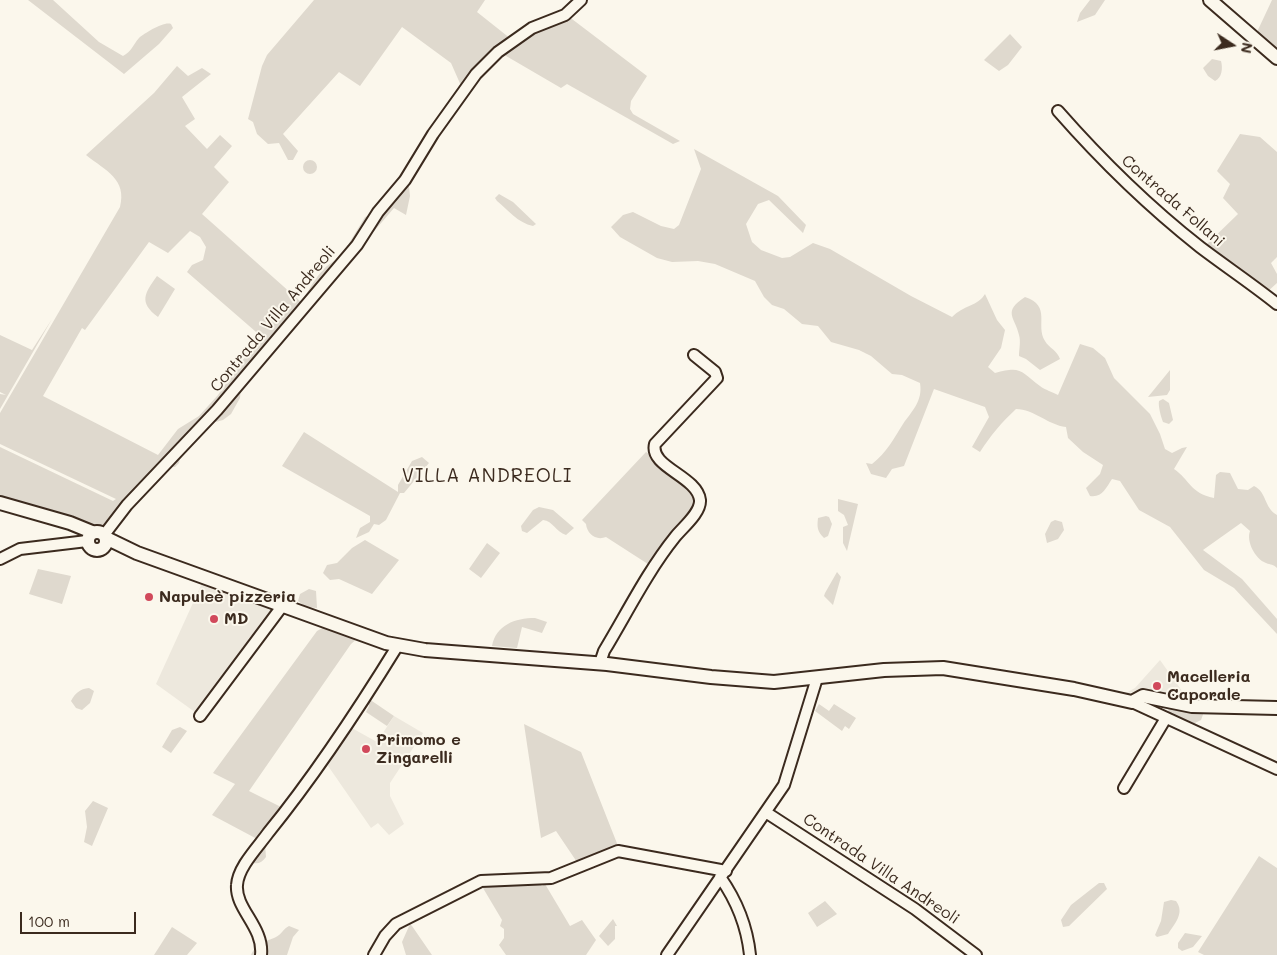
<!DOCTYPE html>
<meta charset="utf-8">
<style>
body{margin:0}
#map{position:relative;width:1277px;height:955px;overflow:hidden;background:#fbf7ec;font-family:Mali,sans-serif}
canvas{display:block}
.north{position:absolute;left:1207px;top:20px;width:50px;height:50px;-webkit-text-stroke:4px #fbf7ec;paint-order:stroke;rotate:101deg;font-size:14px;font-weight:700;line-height:20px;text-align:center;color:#3b2a1e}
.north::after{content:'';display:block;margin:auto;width:18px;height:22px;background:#3b2a1e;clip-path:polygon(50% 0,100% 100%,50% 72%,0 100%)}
.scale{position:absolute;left:20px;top:912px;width:116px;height:22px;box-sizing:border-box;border:2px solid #3b2a1e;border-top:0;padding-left:6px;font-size:15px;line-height:18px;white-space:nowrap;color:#3b2a1e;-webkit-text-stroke:4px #fbf7ec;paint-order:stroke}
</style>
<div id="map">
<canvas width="1277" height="955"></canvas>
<div class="north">N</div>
<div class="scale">100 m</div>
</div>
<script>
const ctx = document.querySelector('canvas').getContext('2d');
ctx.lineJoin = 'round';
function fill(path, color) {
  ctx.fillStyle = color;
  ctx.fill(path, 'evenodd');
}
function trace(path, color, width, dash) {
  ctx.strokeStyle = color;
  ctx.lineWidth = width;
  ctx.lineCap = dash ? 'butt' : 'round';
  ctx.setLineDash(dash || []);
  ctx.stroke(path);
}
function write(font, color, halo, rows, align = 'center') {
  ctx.font = font + ' Mali,sans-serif';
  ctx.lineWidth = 4;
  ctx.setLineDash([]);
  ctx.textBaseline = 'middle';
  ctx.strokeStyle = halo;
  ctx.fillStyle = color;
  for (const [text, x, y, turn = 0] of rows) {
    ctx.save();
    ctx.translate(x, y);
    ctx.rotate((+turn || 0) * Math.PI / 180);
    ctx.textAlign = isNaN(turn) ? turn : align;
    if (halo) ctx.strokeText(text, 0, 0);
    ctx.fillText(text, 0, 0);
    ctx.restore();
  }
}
fill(new Path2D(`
 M203,581L278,608L199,715L156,684Z
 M1160,660L1187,698L1165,695L1146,689L1124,694L1135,688Z
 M394,716L423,733L390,783V796L404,824L389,835L378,823L371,828L326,763L350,727L377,742Z`), '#ede8dd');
fill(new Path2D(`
 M28,0H53L99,42L123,56C131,52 133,45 139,38C145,33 164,21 171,24L173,28L159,44L124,74Z
 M314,0H485L477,12L511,39L462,88L451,63L402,27L360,86L339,72L283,134L298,151L293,160H288L279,143L268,144L257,134L253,122L248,119L262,66L267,55Z
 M1090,0H1105L1095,15L1077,22L1080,13Z
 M1272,0H1277V50L1257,32Z
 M568,16L647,76L631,101L630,109L633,114L680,141L673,144L567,84L561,88L501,53L536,29Z
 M1010,34L1022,47L1008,65L999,71L984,60Z
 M1212,59L1221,61C1223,68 1222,78 1215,81L1208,76L1203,68Z
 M177,66L188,76L202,68L211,74L182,97L195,119L185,126L207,149L220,135L232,146L214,167L229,182L202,214L301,302C313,285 319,267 340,258L365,217L377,212L405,183L409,187L410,196L406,215L394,208L351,258L344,270L329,284L320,299L297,322L241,387L240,398L231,414L223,420L212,423L195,441L187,445L182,450L179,463L175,467H165L106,531L79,521L0,498V447L113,501L116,499L0,444V413L120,207C127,179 106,171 86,155L154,93ZM190,231L200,237L206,247L203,260L192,265L187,272L263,338L240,363L218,395L199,416L178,429L158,455L43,396L82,328L85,330L149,242L168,253Z
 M1240,134L1260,137L1277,152V257L1271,263L1277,274V283L1266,293L1205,246L1238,214L1223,198L1230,184L1217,171Z
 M694,149L778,196L806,225L803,233L769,200L758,204L746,224L752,242L761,250L782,258L790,257L813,243L830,249L911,296L952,317C964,305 978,306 985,294L997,320L1005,330L1001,348L988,367L995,373C1022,365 1021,372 1040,386C1045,390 1053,392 1058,395L1080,344L1093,348L1105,358L1114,378L1150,414L1160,434L1165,449L1172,453L1182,448L1187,447L1174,469C1190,480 1190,493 1214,498L1216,475L1220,472L1230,473L1238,489L1248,490L1254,486C1267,492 1264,508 1277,515V568C1273,564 1271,565 1266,563C1255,559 1246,541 1250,531L1241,523L1203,550L1242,579L1277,619V634L1234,588L1204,570L1170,527L1139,510L1120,481L1112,479C1106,488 1102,498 1090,496L1086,488L1100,474L1103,465L1083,452L1068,438L1066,427C1048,425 1034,409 1016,409C1002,422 991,435 980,452L972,447L989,417L985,407L934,389L904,466L892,469L886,478L871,474L866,463L872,464C887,452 893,440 903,424C912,411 923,401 920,383L902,375L892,374L871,356L859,350L831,342L818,326L802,324L784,309L772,305L764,297L755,281L715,264L698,261L672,262L657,258L620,237L611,227L623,215L633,212L661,226L674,229L679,225L701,169Z
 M303 167a7 7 0 1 1 14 0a7 7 0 1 1-14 0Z
 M499,194L513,202L536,224L533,226C518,223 508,210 497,201L495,198Z
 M157,276L175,289L158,317C138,302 145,293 157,276Z
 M1025,297C1052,306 1035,325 1045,341C1049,348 1057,350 1060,359L1040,370L1026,359L1019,356C1019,350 1021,341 1019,335C1015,317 1002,312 1025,297Z
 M52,319L0,409V394L6,395L0,392V335L32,350Z
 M1170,370V390L1167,395L1148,397Z
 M1163,399L1169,403L1173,420L1169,424L1163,422C1161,417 1158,406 1159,401Z
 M304,432L398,492V485L412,461L422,457L429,463L404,493H400L386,520L379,525L374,524L369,532L356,538L360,528L370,522V516L282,466Z
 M646,452L657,459L696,496V508L651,566L606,537C596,541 587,534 586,524L582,520Z
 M838,499L858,504L847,551L843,543V527L848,525L844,515L838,511Z
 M539,507L553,510L574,528L566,535C556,532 553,521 543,520L527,533L522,531L521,526L533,510Z
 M826,516L829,517L832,524L828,536L824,538C817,531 817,527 818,518Z
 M1055,520L1062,522L1064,530L1058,539L1047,543L1045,534L1051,522Z
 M365,540L399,560L372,594L339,579L330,580L323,573L327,565L337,563L352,548Z
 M487,543L500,553L481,578L469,569Z
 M38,569L71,576L62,604L29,594Z
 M837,572L841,577L833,605L824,596L825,593Z
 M309,589L316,591L317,608L306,607L298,601L300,594Z
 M535,618L547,622L542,633L522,627L517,648L492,646C496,625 515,618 535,618Z
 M326,626L358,638L351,644L249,791L285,809L265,844L266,857C261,864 256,865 248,861L249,849L259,840L212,815L235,784L213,773L317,631Z
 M89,688L94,691L90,703L82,710L76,708L71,701C75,693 80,689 89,688Z
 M369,699L394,716L387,726L366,712L369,706Z
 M819,704L829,711L834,704L856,718L849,729L845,726L842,731L815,711Z
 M1167,705L1205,709L1201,720L1193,724L1169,713Z
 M524,724L581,752L620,851L579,865L556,831L541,838Z
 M180,727L187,731L171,753L162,747L172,730Z
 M93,801L108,808L92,846L84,842L87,827L85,811Z
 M1259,856L1277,868V955H1204L1198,952Z
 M1099,883H1104L1107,889L1069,926L1063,927L1061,920L1071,905Z
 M508,884H540L542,886L545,884L570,926L582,920L596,940L586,955H506L499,945L504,938V929L500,926L502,920L483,888Z
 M1171,900L1176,901C1185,913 1175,923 1168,934L1157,937L1155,935L1161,921L1164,902Z
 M825,901L837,914L817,927L808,913Z
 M613,919L617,926H615V939L608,946L599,936Z
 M410,924L412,926L432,955H406L402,942Z
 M289,926L299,930L293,937L287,955H251C257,942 265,942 276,937C282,934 283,929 289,926Z
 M172,927L197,943L187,955H154Z
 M1185,933L1202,936L1193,947L1182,951L1178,948V943Z`), '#dfd9ce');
const minor = new Path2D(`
 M1058,111C1101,160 1148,206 1200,247C1225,266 1252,284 1277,304
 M104,535L127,505L217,410L357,245L378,212L405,180L433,134L476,74L498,52L532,28L565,15L581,0
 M0,559L20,549L87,541
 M600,663L604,651C627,613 647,572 675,537C682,528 701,513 700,500C697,476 649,467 655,444L717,378L715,372L694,355
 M1132,702L1277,769
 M200,716L283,605
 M1124,788L1166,718
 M767,813L915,909L976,955
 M720,877C737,901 747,926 750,955
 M261,955C264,927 235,909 237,885C238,867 258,847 268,833C316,774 358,710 398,645
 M374,955L385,936L396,924L481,881L551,878L618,851L726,871
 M667,955L784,785L817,678`);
const major = new Path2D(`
 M1210,0L1277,58
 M0,503L70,523L92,532
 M88 541a9 9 0 1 1 18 0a9 9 0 1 1-18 0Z
 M106,538L137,553L386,643L425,650L607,664L711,677L774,682L884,670L943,668L1074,689L1132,702L1143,696L1192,706L1277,708`);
trace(minor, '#3b2a1e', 14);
trace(major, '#3b2a1e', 16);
trace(minor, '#fbf7ec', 10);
trace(major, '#fbf7ec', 12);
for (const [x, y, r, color] of [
 [149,597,5,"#d1495b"],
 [214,619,5,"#d1495b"],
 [1157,686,5,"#d1495b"],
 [366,749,5,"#d1495b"]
]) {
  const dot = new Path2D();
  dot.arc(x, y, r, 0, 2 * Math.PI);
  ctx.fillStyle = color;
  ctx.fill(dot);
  trace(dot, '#fbf7ec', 2);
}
write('16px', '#3b2a1e', '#fbf7ec', [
 ["Contrada Follani",1173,201,41],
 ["Contrada Villa Andreoli",273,319,-50],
 ["Contrada Villa Andreoli",881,869,34]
]);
write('bold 16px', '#3b2a1e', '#fbf7ec', [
 ["Napuleè pizzeria",159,597],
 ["MD",224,619],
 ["Macelleria",1167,677],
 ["Caporale",1167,695],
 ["Primomo e",376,740],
 ["Zingarelli",376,758]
], 'left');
ctx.letterSpacing = '1px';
write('19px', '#3b2a1e', '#fbf7ec', [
 ["VILLA ANDREOLI",487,476]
]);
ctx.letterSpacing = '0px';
</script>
